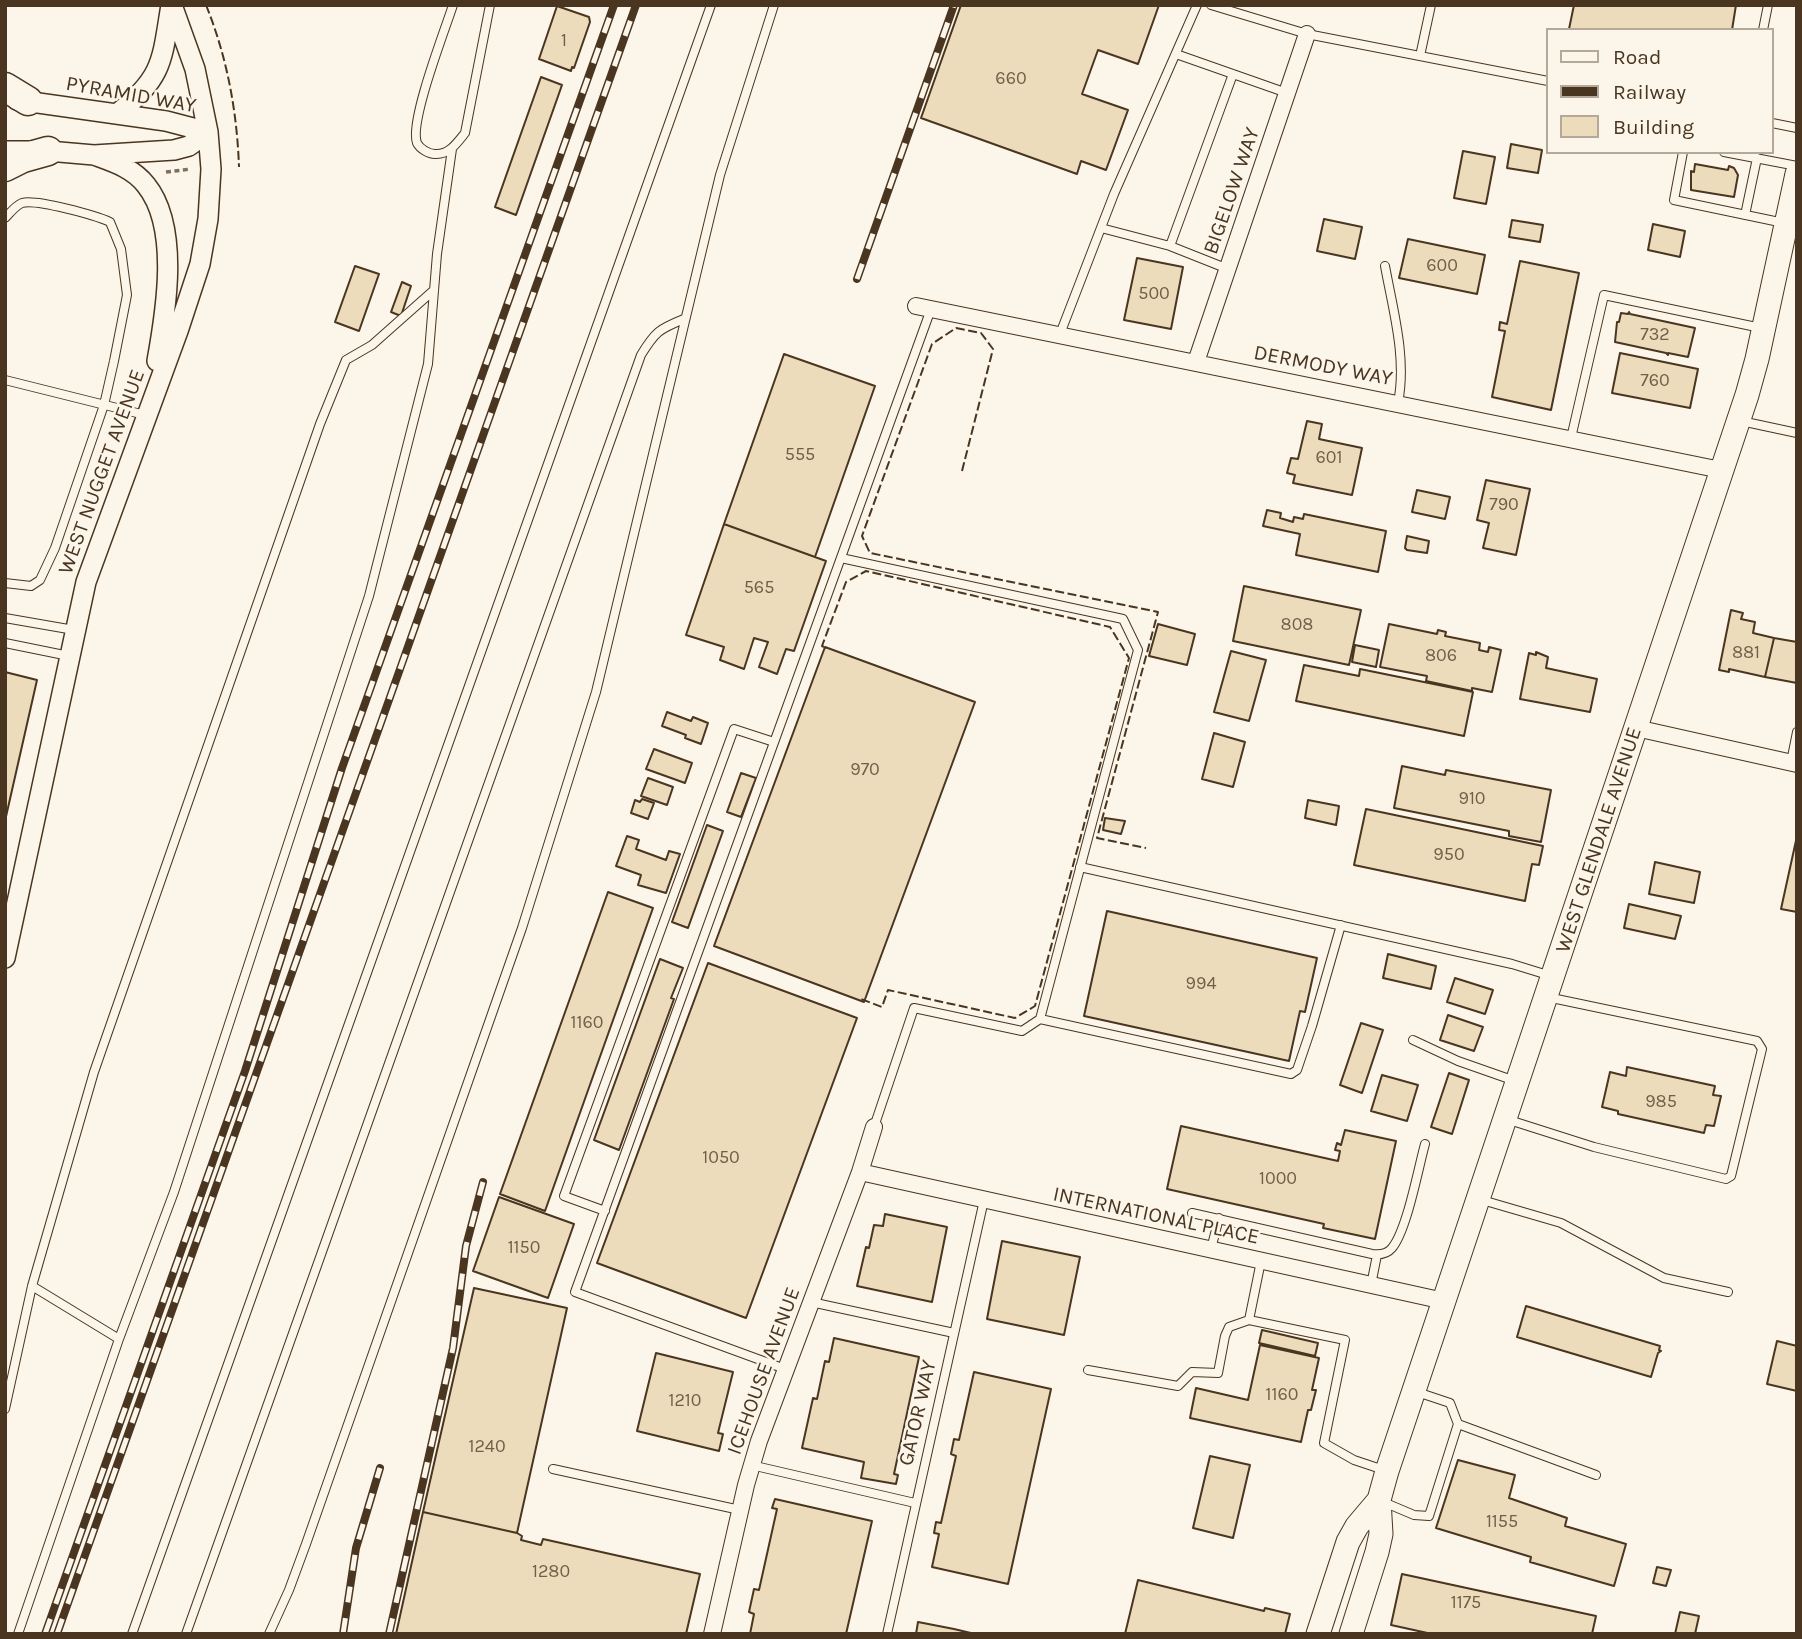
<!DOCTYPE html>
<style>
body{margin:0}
#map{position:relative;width:1802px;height:1639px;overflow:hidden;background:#fbf6e9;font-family:Karla,sans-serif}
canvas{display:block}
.frame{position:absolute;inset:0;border:7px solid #4a3520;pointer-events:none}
.legend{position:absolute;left:1546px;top:28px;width:228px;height:126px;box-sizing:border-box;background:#fbf6e9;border:2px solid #b4a999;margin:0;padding:9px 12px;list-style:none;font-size:21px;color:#4a3520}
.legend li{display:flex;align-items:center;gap:14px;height:35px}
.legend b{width:35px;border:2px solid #b4a999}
</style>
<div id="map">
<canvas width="1802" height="1639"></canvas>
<div class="frame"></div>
<ul class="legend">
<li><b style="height:9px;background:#fbf6e9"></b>Road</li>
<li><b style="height:9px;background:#4a3520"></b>Railway</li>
<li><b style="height:19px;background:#ecdcbc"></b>Building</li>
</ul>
</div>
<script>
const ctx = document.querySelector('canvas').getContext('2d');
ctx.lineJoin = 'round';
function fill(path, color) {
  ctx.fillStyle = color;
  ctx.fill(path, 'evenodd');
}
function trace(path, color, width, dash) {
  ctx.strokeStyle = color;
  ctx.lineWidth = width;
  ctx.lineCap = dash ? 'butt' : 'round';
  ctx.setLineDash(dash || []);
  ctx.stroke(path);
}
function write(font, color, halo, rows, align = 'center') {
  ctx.font = font + ' Karla,sans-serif';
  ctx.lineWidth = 5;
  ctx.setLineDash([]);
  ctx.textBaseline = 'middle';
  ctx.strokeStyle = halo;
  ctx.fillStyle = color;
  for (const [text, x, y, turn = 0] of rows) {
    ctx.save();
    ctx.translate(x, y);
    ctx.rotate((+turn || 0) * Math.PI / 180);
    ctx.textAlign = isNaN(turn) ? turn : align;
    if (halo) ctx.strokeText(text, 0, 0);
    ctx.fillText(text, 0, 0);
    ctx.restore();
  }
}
const building = new Path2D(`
 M961,5H1159L1138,64L1098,50L1082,94L1128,110L1106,170L1081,161L1077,174L921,118Z
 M1574,5H1736L1732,30H1574L1569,29Z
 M557,6L589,17L590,22L574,68L572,67L571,71L539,59Z
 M541,77L562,85L516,215L495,207Z
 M1511,144L1542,150L1538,173L1507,168Z
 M1463,151L1495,157L1486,204L1454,198Z
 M1695,164L1728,170L1729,166L1734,168L1738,175L1734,197L1691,190V171L1694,172Z
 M1324,219L1362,227L1355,259L1317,251Z
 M1512,220L1543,225L1540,242L1509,237Z
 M1653,224L1685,231L1680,257L1648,250Z
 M1408,239L1485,255L1477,294L1399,278Z
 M1137,258L1183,267L1171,329L1124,320Z
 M1520,261L1579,273L1551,410L1492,397L1505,331L1499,330L1500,322L1507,324Z
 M355,266L379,274L359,331L335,322Z
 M402,282L411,286L401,316L391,312Z
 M1629,312L1630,314L1695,328L1688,357L1668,353V355L1666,353L1615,342L1617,322H1619L1621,313L1628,314Z
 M1620,353L1698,369L1690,408L1612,393Z
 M784,354L875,386L815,557L724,524Z
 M1307,421L1322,424L1319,439L1362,448L1352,495L1293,483L1295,475L1287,473L1291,458L1298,459Z
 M1486,480L1530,489L1516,555L1483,548L1489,523L1477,520Z
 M1417,490L1450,497L1445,519L1412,512Z
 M1267,510L1281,513L1280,518L1293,522L1294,517L1303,519L1304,514L1386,531L1378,572L1296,555L1300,534L1263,526Z
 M724,524L826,561L794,651L786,649L777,674L759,667L768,642L754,638L744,669L720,660L724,647L686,635Z
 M1407,536L1429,541L1427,553L1407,550L1405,548Z
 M1244,586L1361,610L1349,665L1233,641Z
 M1731,610L1743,613L1741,619L1755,622L1753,633L1774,638L1765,677L1729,669V672L1719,670Z
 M1158,624L1195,634L1187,665L1149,656Z
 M1389,624L1437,634L1438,630L1446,632L1445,636L1480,643L1479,650L1488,652L1489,647L1501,650L1492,692L1472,688V691L1426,681L1427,676L1380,667Z
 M1774,638L1797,642V683L1765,677Z
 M1355,645L1379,650L1376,667L1352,662Z
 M825,647L975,702L864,1002L714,946Z
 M1231,651L1266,660L1249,721L1214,712Z
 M1536,652L1548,657L1546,668L1597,679L1590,712L1520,699L1529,653L1536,655Z
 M1304,665L1359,676L1360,669L1473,692L1464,736L1296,701Z
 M5,672L37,680L5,821Z
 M667,712L691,721L693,717L708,723L701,744L685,738L686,735L662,726Z
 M1214,733L1245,742L1233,787L1202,779Z
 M654,749L692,763L685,783L646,769Z
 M1402,766L1445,775L1446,770L1551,790L1541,842L1509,836V831L1394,808Z
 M741,773L756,778L741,817L727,812Z
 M648,778L673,787L667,805L641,796Z
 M642,799L654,803L648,819L631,813L635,800L640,802Z
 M1308,800L1339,806L1336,825L1305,818Z
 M1366,809L1543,846L1539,865L1532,864L1525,901L1354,865Z
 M1105,818L1125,821L1121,834L1103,830Z
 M707,825L723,831L688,928L672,922Z
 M627,836L639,840L636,849L666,860L669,851L680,854L666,893L638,885L641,875L616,866Z
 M1797,836V912L1781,909Z
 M1655,862L1700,872L1694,903L1649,894Z
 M608,892L653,908L545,1211L500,1194Z
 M1629,904L1681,916L1675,939L1624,928Z
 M1107,911L1317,958L1305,1012L1300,1011L1289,1061L1084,1016Z
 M1388,954L1436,966L1431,989L1383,978Z
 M660,959L683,968L671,998L674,999L619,1150L594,1140Z
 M708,963L857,1018L746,1318L597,1263Z
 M1455,978L1493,990L1485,1014L1447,1002Z
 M1448,1015L1483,1027L1474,1051L1440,1040Z
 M1361,1023L1383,1030L1362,1093L1340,1085Z
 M1627,1067L1715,1086L1713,1095L1721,1096L1714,1126L1706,1125L1704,1133L1618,1114V1111L1602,1107L1610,1072L1626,1076Z
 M1449,1073L1469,1080L1452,1134L1431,1127Z
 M1382,1075L1418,1085L1407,1121L1371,1111Z
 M1181,1126L1338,1161L1340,1151L1335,1150L1337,1143L1341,1145L1345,1130L1396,1141L1375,1239L1323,1228L1324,1224L1167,1189Z
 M499,1197L574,1224L548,1298L473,1271Z
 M885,1214L947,1227L932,1302L857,1286L866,1247L869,1248L874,1225L883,1226Z
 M1002,1241L1080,1257L1064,1335L987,1319Z
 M474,1288L567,1308L517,1533L423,1512Z
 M1526,1306L1660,1346L1659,1350L1661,1351L1658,1353L1651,1377L1517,1337Z
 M1262,1330L1318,1343L1315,1356L1259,1343Z
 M834,1338L919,1357L894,1474L898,1475L896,1484L861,1478L864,1462L802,1448L813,1398L817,1399L825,1361L829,1362Z
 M1777,1341L1797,1346V1391L1767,1384Z
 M1260,1345L1319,1358L1312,1390H1316L1311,1410H1308L1301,1442L1190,1418L1196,1388L1248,1400Z
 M656,1353L733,1372L718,1433L723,1434L719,1451L637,1431Z
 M974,1372L1051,1389L1008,1584L932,1567L939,1534L934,1533L936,1522L941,1523L956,1456L951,1454L954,1439L959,1440Z
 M1210,1456L1250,1465L1233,1538L1193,1528Z
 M1458,1460L1515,1475L1509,1498L1567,1518L1565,1526L1626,1544L1614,1586L1530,1562L1531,1557L1436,1528Z
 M775,1499L872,1521L846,1634H750L754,1614L749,1612L754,1589L759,1590L777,1509L772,1508Z
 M423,1512L517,1533L522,1536L521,1540L541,1545L543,1539L700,1574L686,1634H396Z
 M1657,1567L1671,1570L1666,1586L1653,1583Z
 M1402,1574L1596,1616L1592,1634H1432L1391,1625Z
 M1138,1580L1264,1611L1265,1608L1290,1614L1285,1634H1125Z
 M1680,1612L1699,1616L1695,1634H1675Z
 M918,1622L954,1629L975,1634H916Z`);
fill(building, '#ecdcbc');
trace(building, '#4a3520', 2);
const service = new Path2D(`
 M453,5C445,30 409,122 417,143C420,149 429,154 435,154C449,155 457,143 465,133L490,5
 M1211,5L1307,34L1548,81
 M1763,30L1768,5
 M1176,54L1287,93
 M1420,56L1431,5
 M1772,123L1797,128
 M1683,152L1674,200L1784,223
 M1724,152L1797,166
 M1745,215L1757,158
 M5,218C10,213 15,206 22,203C36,199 95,215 110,222L121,249L127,295L114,361L104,405L55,548L40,580L31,586L5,583
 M1101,228L1170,246L1233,74
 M1170,246L1228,269
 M1385,266C1393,310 1407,358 1398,403
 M1060,334L1114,194L1197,5
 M5,380L145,415
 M1741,421L1797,433
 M1571,438L1604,295L1761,328
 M841,558L1123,619L1138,650L1040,1019L1022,1031L914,1008L874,1127
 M5,618L74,630
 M5,643L69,656
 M1791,762L1797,732
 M1080,867L1512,964L1551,976
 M1040,1019L1291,1074L1297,1070L1312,1026L1341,925
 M1413,1040L1458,1061L1515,1081
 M1506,1119L1594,1147L1726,1179L1731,1176L1762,1049L1757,1041L1547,997
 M1482,1200L1561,1223L1664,1278L1728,1292
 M605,1211L564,1196L734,729L774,742
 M1192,1213L1372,1254C1379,1255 1387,1254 1392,1248C1407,1230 1418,1169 1425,1144
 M1211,1249L1219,1218
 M1261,1261L1249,1320L1345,1340L1324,1443L1354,1460L1384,1470
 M1371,1285L1377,1255
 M32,1286L119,1339
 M811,1302L954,1333
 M785,1369L575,1292L931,309
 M1088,1370L1178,1386L1192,1372L1218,1373L1225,1336L1229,1327L1249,1320
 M5,1409L32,1286L94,1072L320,424L346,360L372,345L434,290
 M1458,1424L1596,1475
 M751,1465L915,1503
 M553,1469L740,1510
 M1381,1501L1414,1515L1429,1516L1458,1424L1450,1403L1417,1392
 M18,1634L119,1339L174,1192L369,596L428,364L437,254L452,149
 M132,1634L711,5
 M186,1634L641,355C655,332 659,329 684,319
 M269,1634L289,1590L306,1544L522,928L596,692L720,175L774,5
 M887,1634L984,1200`);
const minor = new Path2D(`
 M916,306L1721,470
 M1196,362L1307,34
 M1636,728L1797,764
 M860,1172L1444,1301
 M712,1634L746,1485L759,1441L860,1172L874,1127`);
const tertiary = new Path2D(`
 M17,100L166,121L208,132
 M118,113C164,77 162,59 171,5
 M5,151H48L94,155L174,150L189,146L208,132
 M94,155C113,162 133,168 146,185C180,227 166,311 157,361
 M5,958L86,582L178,331L200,264L208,219L211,169L208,132L195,69L172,5`);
const secondary = new Path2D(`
 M1318,1634L1348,1542L1357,1526L1379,1500
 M1351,1634L1377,1552L1381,1534L1379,1500L1387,1471L1747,395L1757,359L1797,174`);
const motorway = new Path2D(`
 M5,87L28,101
 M5,167L23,158L48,151`);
trace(service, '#4a3520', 10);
trace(minor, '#4a3520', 18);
trace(tertiary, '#4a3520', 22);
trace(secondary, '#4a3520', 25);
trace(motorway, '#4a3520', 31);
trace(new Path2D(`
 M166,172L191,169`), '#7f6f5c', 3.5, [5, 3.5]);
trace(service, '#fbf6e9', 8);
trace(minor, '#fbf6e9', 16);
trace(tertiary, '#fbf6e9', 19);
trace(secondary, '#fbf6e9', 23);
trace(motorway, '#fbf6e9', 28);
const rail = new Path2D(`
 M857,279L954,5
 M45,1634L245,1071L342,768L614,5
 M57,1634L636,5
 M343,1634L356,1548L380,1468
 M389,1634L453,1348L466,1246L483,1182`);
trace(rail, '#4a3520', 8);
trace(rail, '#fbf6e9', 5, [16]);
trace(new Path2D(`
 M206,5C227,57 237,111 239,167
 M962,471L993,349L981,333L956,328L932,344L862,536L870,553L1158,612L1097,838L1146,848
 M824,647L822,646L846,582L866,571L1110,627L1129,658L1035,1006L1015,1018L888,990L882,1007L861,999`), '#4a3520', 2, [9, 3.5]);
write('18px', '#725f47', null, [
 ["1",564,41],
 ["660",1011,79],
 ["600",1442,266],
 ["500",1154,294],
 ["732",1655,335],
 ["760",1655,381],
 ["555",800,455],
 ["601",1329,458],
 ["790",1504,505],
 ["565",759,588],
 ["808",1297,625],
 ["881",1746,653],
 ["806",1441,656],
 ["970",865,770],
 ["910",1472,799],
 ["950",1449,855],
 ["994",1201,984],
 ["1160",587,1023],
 ["985",1661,1102],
 ["1050",721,1158],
 ["1000",1278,1179],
 ["1150",524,1248],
 ["1160",1282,1395],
 ["1210",685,1401],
 ["1240",487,1447],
 ["1155",1502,1522],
 ["1280",551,1572],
 ["1175",1466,1603]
]);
write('21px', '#4a3520', '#fbf6e9', [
 ["PYRAMID WAY",131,95,10],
 ["BIGELOW WAY",1232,191,-71],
 ["DERMODY WAY",1323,366,11],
 ["WEST NUGGET AVENUE",102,472,-70],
 ["WEST GLENDALE AVENUE",1599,840,-72],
 ["INTERNATIONAL PLACE",1156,1216,12],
 ["ICEHOUSE AVENUE",764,1371,-70],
 ["GATOR WAY",918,1413,-77]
]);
</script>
